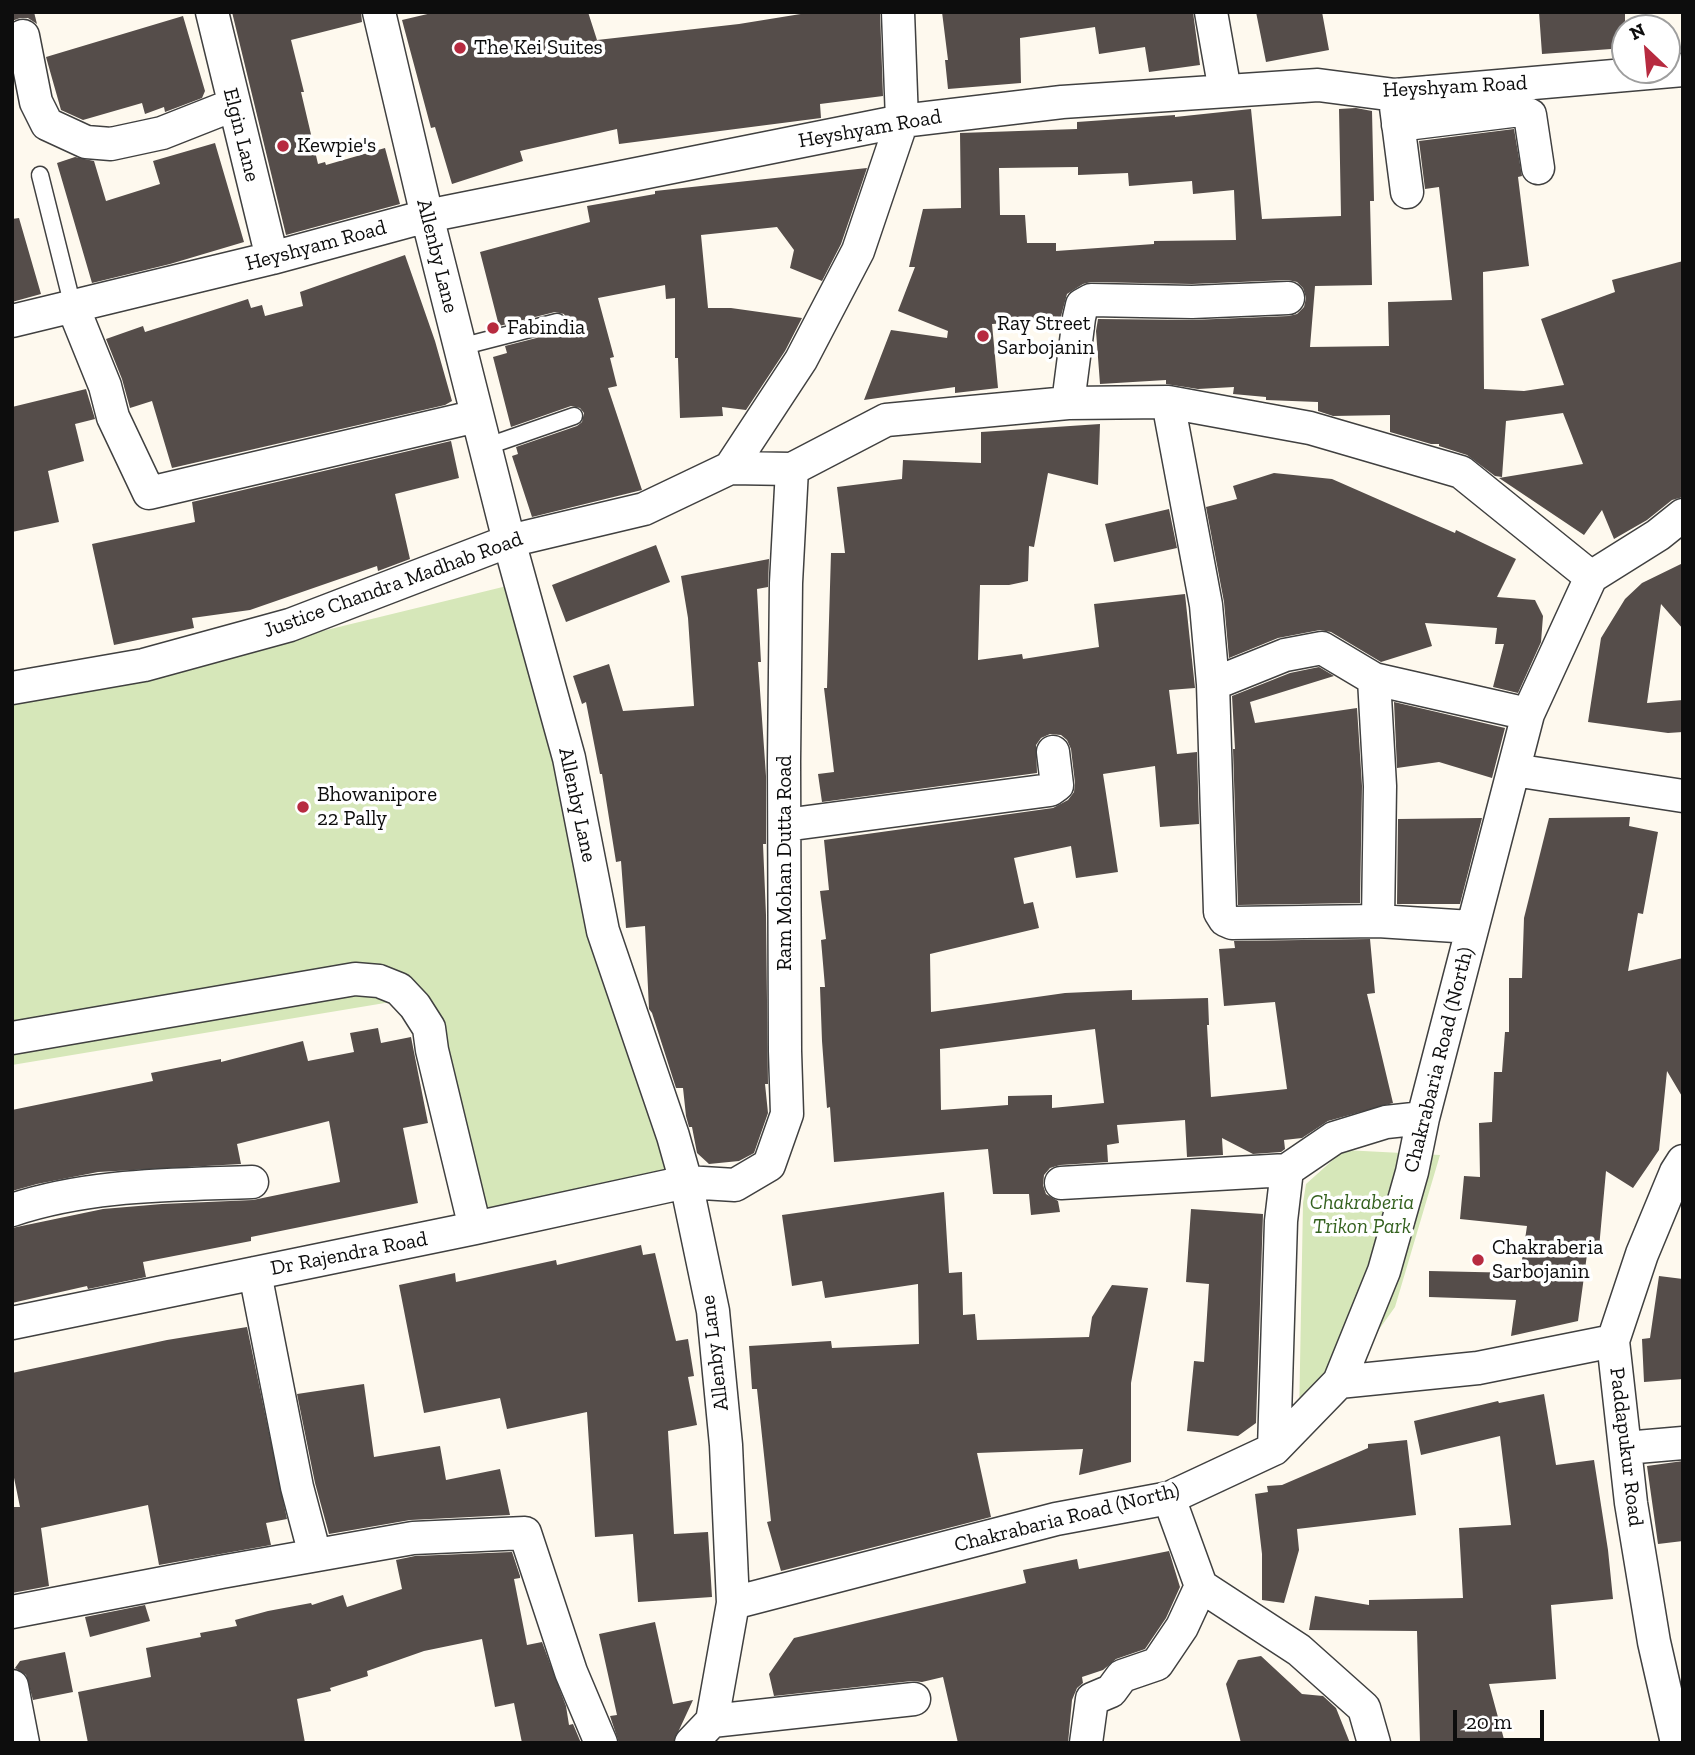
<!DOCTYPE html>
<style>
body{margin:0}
#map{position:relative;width:1695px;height:1755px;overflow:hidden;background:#fef9ee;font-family:"Zilla Slab",serif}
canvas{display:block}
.frame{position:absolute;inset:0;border:14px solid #0d0d0d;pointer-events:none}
.north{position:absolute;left:1611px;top:14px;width:70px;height:70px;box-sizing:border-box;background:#fff;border:2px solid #9e9e9e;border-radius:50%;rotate:334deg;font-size:19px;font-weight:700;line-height:28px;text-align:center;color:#0d0d0d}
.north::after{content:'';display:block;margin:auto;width:24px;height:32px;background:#b72b40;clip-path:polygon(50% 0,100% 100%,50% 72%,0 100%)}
.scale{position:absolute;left:1453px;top:1710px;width:91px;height:32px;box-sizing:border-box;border:4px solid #0d0d0d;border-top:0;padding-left:9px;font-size:21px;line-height:24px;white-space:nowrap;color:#0d0d0d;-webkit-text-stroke:5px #fff;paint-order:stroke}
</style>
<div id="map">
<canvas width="1695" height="1755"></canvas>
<div class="frame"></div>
<div class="north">N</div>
<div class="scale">20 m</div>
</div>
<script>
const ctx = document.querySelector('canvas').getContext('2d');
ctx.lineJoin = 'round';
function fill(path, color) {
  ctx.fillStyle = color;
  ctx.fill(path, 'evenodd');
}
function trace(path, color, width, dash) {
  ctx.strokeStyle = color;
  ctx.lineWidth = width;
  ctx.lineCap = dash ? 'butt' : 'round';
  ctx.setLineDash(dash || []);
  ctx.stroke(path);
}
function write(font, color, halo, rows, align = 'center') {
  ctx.font = font + ' "Zilla Slab",serif';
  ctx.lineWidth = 7;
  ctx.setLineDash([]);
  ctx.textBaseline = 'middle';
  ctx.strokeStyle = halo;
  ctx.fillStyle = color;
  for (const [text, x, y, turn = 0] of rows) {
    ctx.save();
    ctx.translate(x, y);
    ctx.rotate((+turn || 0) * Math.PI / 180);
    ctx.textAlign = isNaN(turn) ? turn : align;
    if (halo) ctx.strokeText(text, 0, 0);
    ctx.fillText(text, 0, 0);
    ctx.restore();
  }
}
fill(new Path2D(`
 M511,585L674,1175L481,1220L421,997L12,1065V704L68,693Z
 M1344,1150L1440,1155L1395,1307L1348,1373L1299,1420L1303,1203L1306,1184Z`), '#d6e7b9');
fill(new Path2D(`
 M12,12H34L37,24L28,18H20L12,21Z
 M232,12H361L362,22L291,40L304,92H301L318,164L325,162L326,165L385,148L400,204L286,235Z
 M436,12H588L597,40L739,24L813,12H880L883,96L820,104L821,118L619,144L617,129L520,151L523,161L452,184L435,127L431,128L402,20Z
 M942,12H1193L1200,65L1149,72L1145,47L1099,54L1095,27L1020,38L1021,83L948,89L945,60H948Z
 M1256,12H1322L1329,50L1266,62Z
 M1539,12H1625V48L1542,54Z
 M183,16L205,91L202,98L165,112L164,107L145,114L142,103L83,120L61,110L46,57Z
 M1356,108L1372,111L1374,201H1370L1372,285L1315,286L1310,347L1389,346L1388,302L1452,300L1439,187L1425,189L1419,141L1514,129L1522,176L1518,177L1529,266L1483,272L1484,389L1524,391L1564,385L1541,319L1615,292L1612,280L1683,261V497L1672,500L1647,520L1614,539L1602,510L1584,535L1499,478L1583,464L1563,413L1506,421L1502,477L1495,476L1467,455L1439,446V444H1431L1390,432V415L1333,416L1318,411V402L1266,400V397L1233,394L1234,387L1198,389L1166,384V380L1100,384L1096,331L1098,319L1192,320L1289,316L1297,314L1304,307L1306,298L1303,288L1297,282L1288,280L1192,284L1091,282L1083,284L1067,294L1060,320L992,324L998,388L955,393V387L864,400L891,330L947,338L948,331L898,311L915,267H909L923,209L961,208L960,133L1077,129V122L1175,115V117L1251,109L1262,219L1341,216L1339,109ZM1078,167V175L1128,173L1129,186L1192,181L1193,194L1234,190L1236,240L1154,241V244L1056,251V243H1027L1025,215H1000L999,168Z
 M215,143L244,242L170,264L92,283L57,163L75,157L94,161L106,201L160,184L153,161Z
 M867,168L841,244L822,281L790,268L794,250L777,227L701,235L708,308H731L802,318L785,351L746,410L722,407L723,416L680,418L678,358H675V298L666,299L665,285L598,298L614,357L610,358L617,386L608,388L642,490L532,517L512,456L518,454L516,447L577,426L582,422L584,413L580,408L571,406L511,427L493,357L507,353L505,346L560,332L567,325V320L564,314L555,312L499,326L480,252L590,222L587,206L655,194V191Z
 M19,218L41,294L12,302V219Z
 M405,255L435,341L452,401L445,405L172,468L152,401L130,408L122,379L106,339L143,326L145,332L248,299L251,308L262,305L265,316L303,306L300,292Z
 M86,389L95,419L75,424L84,461L48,471L59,522L12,532V407Z
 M1100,424L1098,485L1048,473L1034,547L1029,546L1028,581L1009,585H980L978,660L1022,654L1023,659L1099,647L1094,604L1185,594L1195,688L1169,690L1177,754L1197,752L1199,824L1160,827L1155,766L1103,774L1118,872L1076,878L1071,846L1014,858L1024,904L1033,902L1039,928L930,954L931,1012L1065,993L1132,990V1000L1208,998L1209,1025H1207L1211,1097L1287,1089L1275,1002L1224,1006L1219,949L1235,948L1234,941L1370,939L1375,993L1367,994L1393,1103L1328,1121L1302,1138L1284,1140L1285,1149L1281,1152L1253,1154L1222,1138L1223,1155L1187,1157L1185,1120L1117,1125L1119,1143L1107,1145L1108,1162L1060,1165L1050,1168L1044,1175L1043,1185L1046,1194L1058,1201L1060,1212L1031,1215L1029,1194H993L988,1149L834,1162L830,1107L827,1108L822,1041L820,987H825L821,940L826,939L820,891L829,890L824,840L1053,808L1068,800L1074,792L1075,783L1071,749L1067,740L1061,735L1050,734L1041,738L1036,745L1037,773L822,802L818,774L834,772L824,688H827L831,553H845L837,487L902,479L903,460L981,463V432ZM1095,1029L1104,1103L1052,1108V1095L1008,1096V1105L941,1110L940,1049Z
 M451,441L459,478L395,494L410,559L378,571L377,566L250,610L192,618L194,628L114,645L92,544L195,522L192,502Z
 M1274,473L1332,479L1455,533L1456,530L1516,559L1497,597L1535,600L1543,616L1541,642L1518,693L1493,687L1504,644H1495L1497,628L1425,623L1432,646L1381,662L1331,632L1320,630L1278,638L1229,658L1224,602L1206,507L1237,499L1233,486Z
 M1169,509L1177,548L1114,562L1105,524Z
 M656,545L670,582L566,622L552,585Z
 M769,559L768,587L757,589L761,662H758L766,776V844H763L766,915L768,1084H765L768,1113L754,1153L739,1161L709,1164L697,1153L692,1127H689L686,1116L683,1088H676L652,1013L649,1009L645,926L626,928L621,861L616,862L602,774H600L586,702L582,704L573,676L609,664L623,711L694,706L688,618L681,576Z
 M1683,563V629L1661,604L1647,703L1683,700V732L1668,733L1588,722L1601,638L1625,599L1642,583Z
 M1319,667L1334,676L1250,702L1255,723L1357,708L1362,786L1360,903L1238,905L1233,749H1235L1232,696L1290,673Z
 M1394,702L1505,728L1492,778L1439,762L1397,768Z
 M1630,817L1629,826L1658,832L1643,914L1638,913L1628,971L1683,958V1098L1667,1071L1659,1150L1633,1188L1606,1171L1599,1248L1588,1247L1578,1321L1511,1336L1516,1300L1429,1297V1271L1520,1273L1527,1226L1460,1219L1464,1176L1480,1177L1479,1123L1492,1122L1494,1072H1502L1505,1032H1509V978H1522L1524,918L1549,818Z
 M1482,818L1460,904H1397L1398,819Z
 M378,1028L381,1043L411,1037L428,1123L403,1128L418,1203L251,1237V1241L143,1262L146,1277L88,1289L87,1286L12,1303V1228L103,1209L162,1204L253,1200L340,1182L329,1121L237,1144L241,1164L98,1172L37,1184L12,1191V1110L153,1081L151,1073L221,1059V1062L303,1041L308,1061L354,1052L350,1033Z
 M944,1192L949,1273L962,1272L963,1315L975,1314L977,1340L1089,1337L1092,1317L1112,1285L1148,1288L1131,1383V1462L1079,1475L1083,1449L977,1453L991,1517L781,1571L767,1522L771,1521L757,1389H752L749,1346L831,1341L832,1348L919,1344L918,1284L825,1298L822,1281L792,1286L782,1215Z
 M1191,1209L1263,1214L1256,1423L1238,1436L1187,1431L1194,1361L1204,1362L1209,1284L1186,1282Z
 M641,1245L643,1255L655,1253L676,1341L688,1339L694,1376L688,1377L697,1425L668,1431L674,1534L708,1532L712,1597L638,1602L633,1534L595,1537L587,1412L507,1429L500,1398L424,1413L399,1285L455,1273L456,1282L556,1260L557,1265Z
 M1659,1276L1683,1279V1379L1644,1382L1642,1339L1650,1338Z
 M247,1327L287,1519L266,1523L271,1545L159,1565L148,1505L41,1528L49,1586L12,1593V1507H20L12,1468V1373L167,1340Z
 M364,1384L374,1457L440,1446L446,1480L500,1469L510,1515L410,1520L329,1534L315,1483L297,1394Z
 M1544,1394L1556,1465L1594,1460L1608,1550L1613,1599L1551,1605L1556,1679L1489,1684L1505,1743H1420L1417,1631L1309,1630L1315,1596L1369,1605V1600L1463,1598L1459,1528L1511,1525L1500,1436L1421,1455L1414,1421L1498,1401L1499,1403Z
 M1407,1440L1416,1515L1297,1529L1299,1550L1284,1603L1262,1600V1554L1255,1494L1268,1492L1267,1486L1282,1485L1368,1448V1444Z
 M1683,1461V1541L1658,1544L1647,1466Z
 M1169,1551L1180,1587L1166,1618L1145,1649L1116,1659L1103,1670L1082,1677L1083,1683L1077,1688L1072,1700L1068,1743H958L943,1677L922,1682L912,1681L774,1696L769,1674L794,1638L1026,1583L1023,1570L1077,1559L1079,1569Z
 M512,1552L520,1576V1578L514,1579L527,1645L542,1642L566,1706L569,1725L573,1724L581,1743H522L514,1703L495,1707L482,1639L424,1651L367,1671L368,1676L330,1688L331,1691L297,1699L305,1743H88L78,1692L151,1677L146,1648L201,1637L200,1633L237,1626L235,1620L268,1611L311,1603L312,1605L343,1595L347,1607L402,1589L396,1560L415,1556Z
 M145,1605L150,1621L90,1637L85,1617Z
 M655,1622L673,1704L693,1700L673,1743H619L610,1716L617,1715L599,1634Z
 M65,1652L73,1692L33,1700L26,1675L15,1668L20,1661Z
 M1261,1656L1302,1694L1323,1696L1336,1708L1350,1743H1241L1226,1684L1238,1660Z`), '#554d4a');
const service = new Path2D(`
 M40,175L73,307
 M460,347L557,322
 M485,447L574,416`);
const minor = new Path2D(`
 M212,12L272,258
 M379,12L427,216L509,541L569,758L603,931L673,1136L686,1182L713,1311L726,1445L733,1603L712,1721L691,1743
 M1211,12L1225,91
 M23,36L36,102L47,124L86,142L111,144L162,133L233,105
 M1396,107L1407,192
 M1398,125L1520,110L1530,115L1538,168
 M73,307L105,386L113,417L149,493L477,416
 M12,321L272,258L427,216L902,121L1062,102L1318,85L1395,95L1683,70
 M1168,402L1206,605L1213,684L1285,655L1322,648L1374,679L1528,714
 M1068,403L1079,318L1082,305L1091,300L1192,302L1288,298
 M730,468L801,360L858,251L902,121L898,12
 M1374,679L1380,786L1378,921
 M1213,684L1220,912L1225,920L1232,923L1378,921L1471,927
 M12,688L144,665L290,625L509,541L644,509L730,468L792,469L886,420L1068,403L1168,402L1310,428L1461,472L1591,577
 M1514,770L1683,796
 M785,825L1050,790L1057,785L1053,752
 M12,1038L355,979L379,981L399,989L415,1006L429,1028L432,1050L475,1228
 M1061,1183L1287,1170
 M12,1210C89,1184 172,1185 252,1182
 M255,1273L297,1487L315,1555
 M12,1323L475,1228L686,1182L735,1185L769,1165L787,1114L785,1051L784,761L786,583L792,469
 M1339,1382L1478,1368L1613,1341
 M1625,1448L1683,1443
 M1274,1449L1281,1221L1287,1170L1334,1138L1386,1122L1423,1118
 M1169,1498L1201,1586L1299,1650L1364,1708L1374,1743
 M733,1603L1056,1519L1169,1498L1274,1449L1339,1382L1384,1271L1412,1172L1423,1118L1528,714L1591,577L1658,535L1683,515
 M12,1612L221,1572L413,1538L525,1533L571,1672L601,1743
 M12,1686L23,1743
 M712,1721L914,1699
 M1086,1743L1092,1699L1111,1691L1122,1676L1157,1664L1182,1627L1201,1586
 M1677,1743L1654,1642L1631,1503L1613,1341L1642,1254L1676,1172L1683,1161`);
trace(service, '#404040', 19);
trace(minor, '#404040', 35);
trace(service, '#fff', 16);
trace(minor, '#fff', 32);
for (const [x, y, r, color] of [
 [460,48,7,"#b72b40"],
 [283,146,7,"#b72b40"],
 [493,328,7,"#b72b40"],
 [983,336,7,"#b72b40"],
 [303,807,7,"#b72b40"],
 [1478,1260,7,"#b72b40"]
]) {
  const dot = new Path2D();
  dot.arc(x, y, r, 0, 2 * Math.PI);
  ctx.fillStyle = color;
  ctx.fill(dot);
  trace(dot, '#fff', 2.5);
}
write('21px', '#0d0d0d', '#fff', [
 ["The Kei Suites",474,48],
 ["Kewpie's",297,146],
 ["Ray Street",997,324],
 ["Sarbojanin",997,348],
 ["Fabindia",507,328],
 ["Bhowanipore",317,795],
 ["22 Pally",317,819],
 ["Chakraberia",1492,1248],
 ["Sarbojanin",1492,1272]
], 'left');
write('21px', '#0d0d0d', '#fff', [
 ["Heyshyam Road",1455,87,-3],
 ["Heyshyam Road",870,129,-10],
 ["Elgin Lane",241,135,76],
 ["Heyshyam Road",316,246,-15],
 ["Allenby Lane",437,256,76],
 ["Justice Chandra Madhab Road",393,585,-20],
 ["Allenby Lane",577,805,78],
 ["Ram Mohan Dutta Road",785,863,-90],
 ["Chakrabaria Road (North)",1439,1060,-76],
 ["Dr Rajendra Road",349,1254,-11],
 ["Allenby Lane",715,1353,-97],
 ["Paddapukur Road",1626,1447,83],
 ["Chakrabaria Road (North)",1067,1518,-14]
]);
write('italic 21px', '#356220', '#fff', [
 ["Chakraberia",1362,1203],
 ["Trikon Park",1362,1227]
]);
</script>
